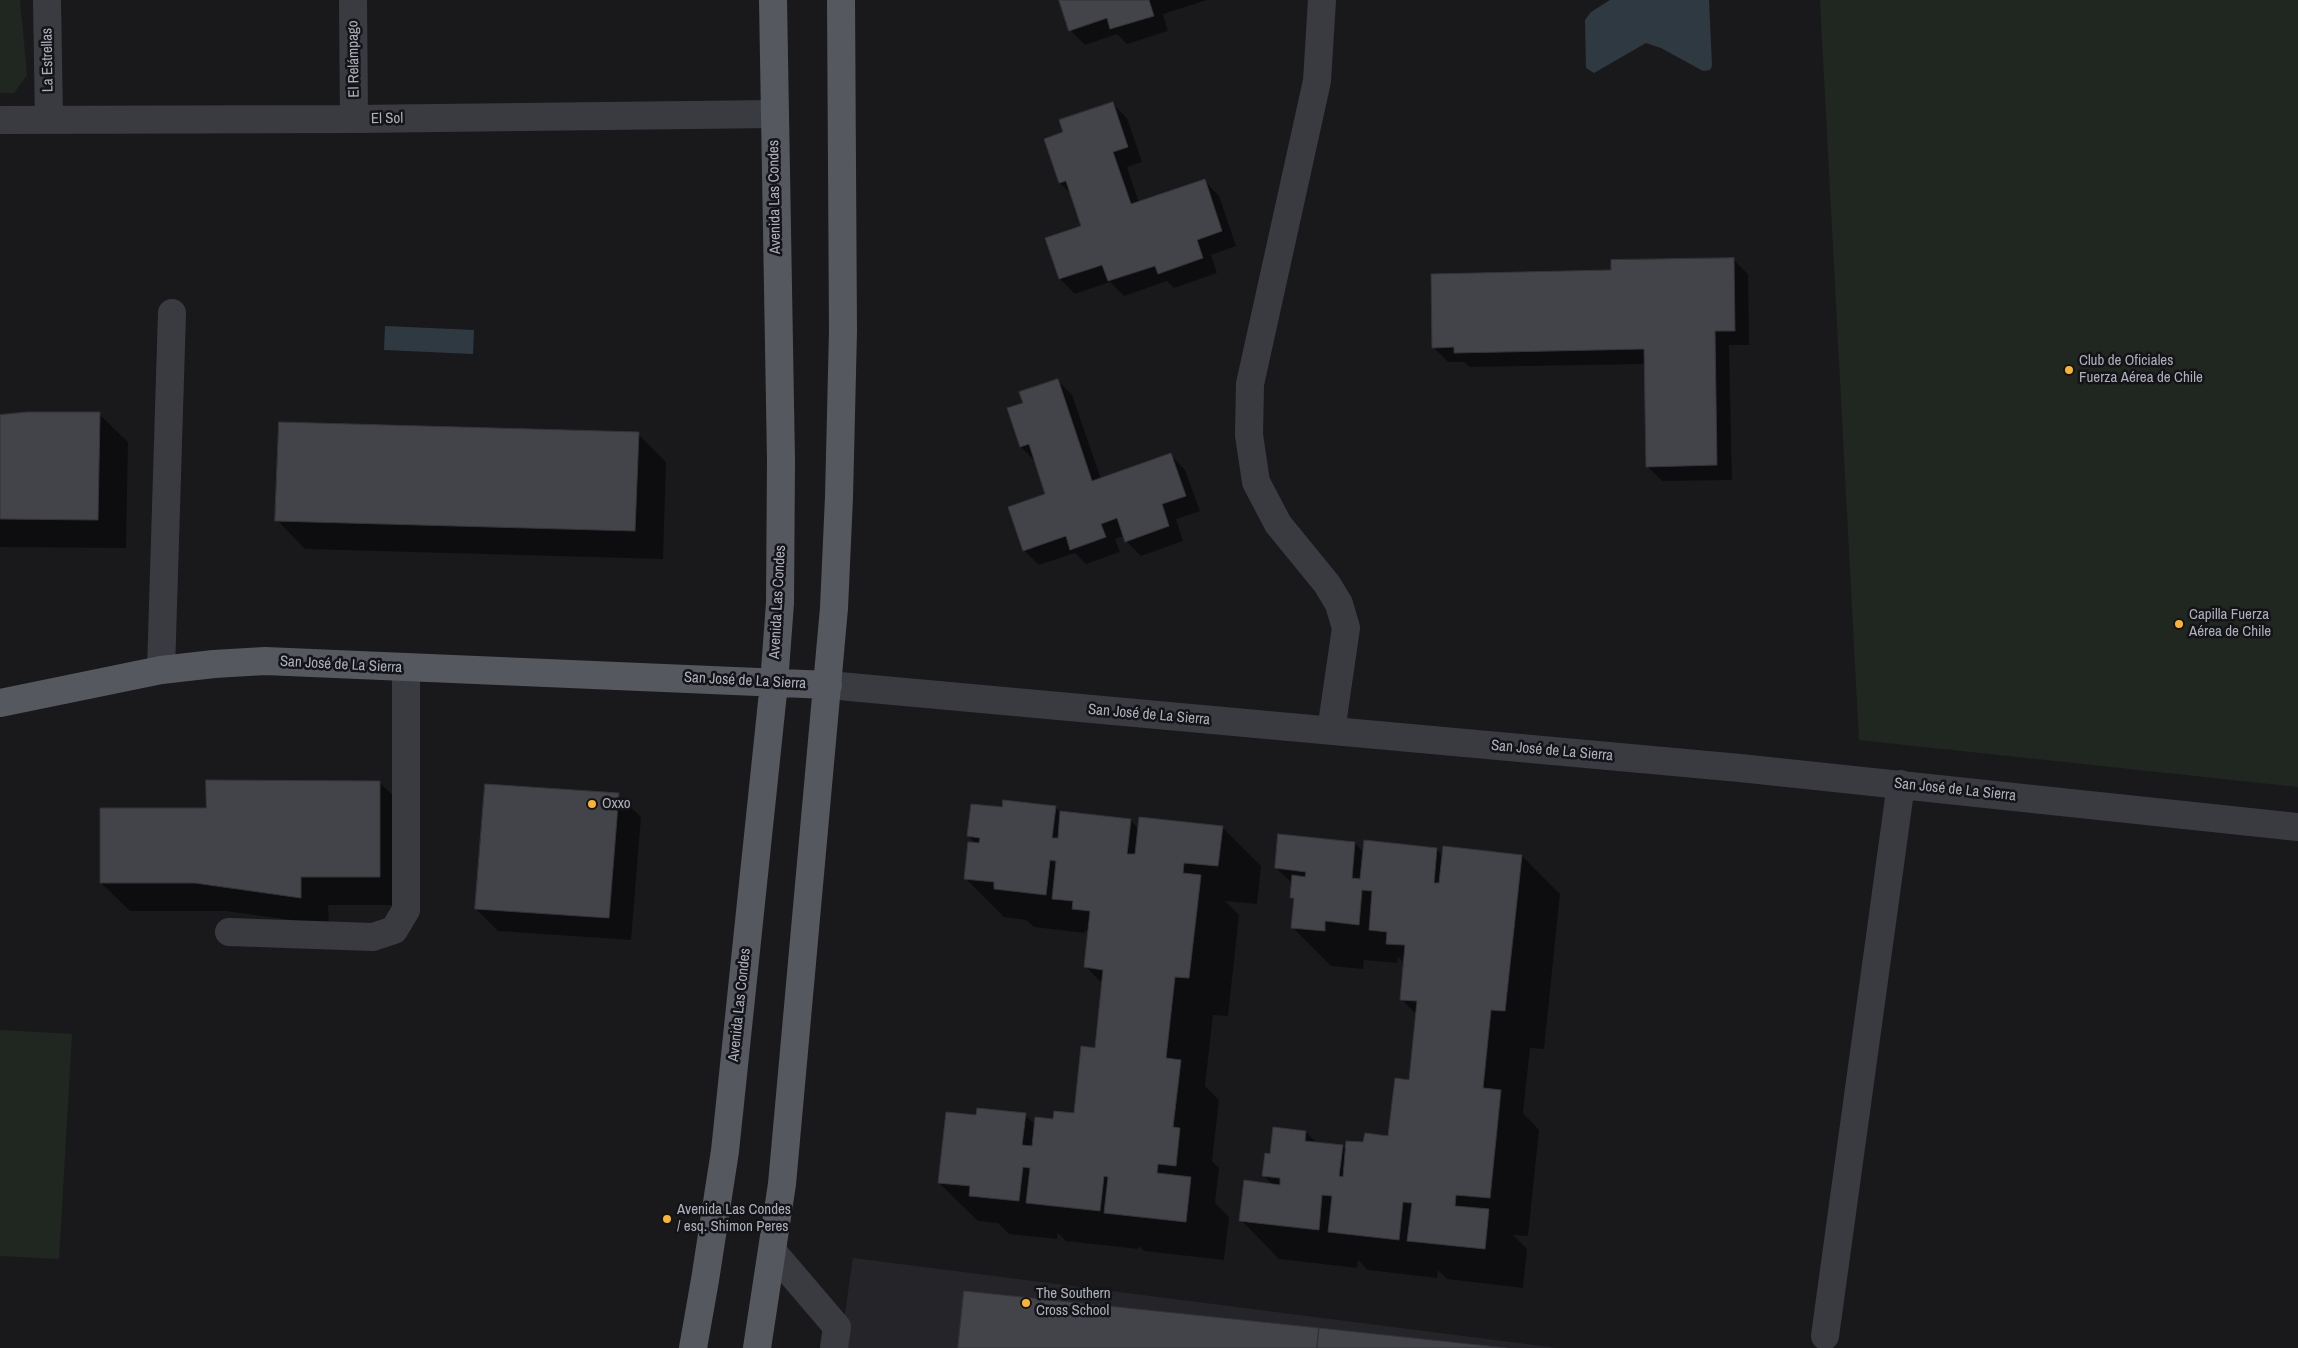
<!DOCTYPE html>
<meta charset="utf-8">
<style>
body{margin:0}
canvas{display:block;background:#19191c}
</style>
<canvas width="2298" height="1348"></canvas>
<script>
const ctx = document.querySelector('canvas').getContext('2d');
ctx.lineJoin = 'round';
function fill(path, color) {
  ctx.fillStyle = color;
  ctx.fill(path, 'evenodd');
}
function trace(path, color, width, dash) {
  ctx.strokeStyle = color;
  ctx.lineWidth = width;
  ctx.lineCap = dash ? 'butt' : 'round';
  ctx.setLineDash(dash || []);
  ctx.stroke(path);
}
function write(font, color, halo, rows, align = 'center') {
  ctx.font = font + ' "Archivo Narrow",sans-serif';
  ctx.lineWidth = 5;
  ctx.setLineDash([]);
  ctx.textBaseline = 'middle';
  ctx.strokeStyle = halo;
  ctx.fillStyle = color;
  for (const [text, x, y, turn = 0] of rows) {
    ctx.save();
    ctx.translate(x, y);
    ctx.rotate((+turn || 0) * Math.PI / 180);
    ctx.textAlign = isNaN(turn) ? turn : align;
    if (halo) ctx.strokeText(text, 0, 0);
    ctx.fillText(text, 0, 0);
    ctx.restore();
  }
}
fill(new Path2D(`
 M853,1258L1557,1348H840Z`), '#252529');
fill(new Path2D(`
 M0,0H20L27,75L14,93H0Z
 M1820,0H2298V787L1859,740Z
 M0,1030L72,1034L59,1259L0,1256Z`), '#1f2720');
fill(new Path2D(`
 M1610,0H1709L1712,66L1710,70L1703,71L1661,48L1646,43L1594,73L1586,68L1585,20L1591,12Z
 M385,326L474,330L473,354L384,350Z`), '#2e3941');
fill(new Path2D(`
 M1060,0H1207L1163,14L1168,31L1127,44L1117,34L1085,45L1070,30Z
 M1112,103L1127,118L1142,162L1127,167L1139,203L1205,181L1219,196L1236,246L1211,255L1217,273L1174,288L1167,281L1124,296L1110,282L1075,294L1060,279L1047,239L1082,226L1072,195L1060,183L1064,133Z
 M1733,259L1748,274L1749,345H1729L1732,480L1662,481L1647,466L1646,364L1470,367L1464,362H1448L1433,347L1612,271Z
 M1057,380L1072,395L1101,479L1171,455L1185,470L1200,511L1176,519L1183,541L1141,556L1126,541L1124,536L1115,539L1120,552L1086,564L1075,553L1039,565L1024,550L1047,495L1036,462L1021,447L1024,403Z
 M99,414L128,442L126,548L0,547V416Z
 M638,434L666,462L663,559L305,549L277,520Z
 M379,782L408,810V905H328L329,925L225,911H130L101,883Z
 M618,795L641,817L631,940L498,931L476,909Z
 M1055,807L1061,813L1130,820L1139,829L1222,827L1261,866L1257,904L1225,901L1239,915L1228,1016L1213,1015L1205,1086L1219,1100L1212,1161L1219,1168L1215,1203L1229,1217L1224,1260L1144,1251L1139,1246L1138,1249L1066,1241L1058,1233L1057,1239L1009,1234L998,1223L978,1221L939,1183L977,1117L1025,1115L1035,1125L1075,1114L1096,1049L1103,984L1086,967L1089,934L1085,930V933L1034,927L1026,920L1004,917L965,878L977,845L969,836L1003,809Z
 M1355,843L1364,853L1436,849L1443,856H1522L1560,894L1544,1049L1530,1048L1523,1113L1539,1130L1528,1236L1513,1235L1527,1249L1523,1288L1447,1279L1438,1270L1437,1278L1368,1270L1358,1260L1357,1268L1279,1259L1241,1220L1273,1185L1264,1176L1272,1155L1306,1132L1317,1143L1342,1146L1347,1150L1390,1137L1410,1081L1417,1015L1401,999L1405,964L1398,957L1397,963L1364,960L1363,969L1331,966L1292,927L1295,900L1291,897L1293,884L1276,868Z`), '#0007');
const building = new Path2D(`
 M1059,0H1149L1154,16L1110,29L1107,18L1069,31Z
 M1113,102L1128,147L1113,152L1131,204L1205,179L1222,231L1197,240L1203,258L1158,274L1155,266L1108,281L1102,265L1059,279L1045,238L1081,226L1066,181L1059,183L1044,139L1063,132L1059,120Z
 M1734,258L1735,331H1715L1717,465L1646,467L1644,349L1454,353V347L1432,348L1431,274L1611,270V260Z
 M1058,379L1092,481L1171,453L1186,496L1162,504L1169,526L1125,542L1117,518L1101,524L1106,537L1070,550L1066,536L1023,551L1008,507L1045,494L1029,444L1020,447L1007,408L1023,403L1019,392Z
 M27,412H100L98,520L0,519V415Z
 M279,422L639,432L635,531L275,521Z
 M206,780L380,781V877H301V898L195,883H100V808H206Z
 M485,784L619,793L609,918L475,909Z
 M1003,800L1056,806L1052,838H1058L1060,811L1131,819L1127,854H1135L1139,817L1223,826L1218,866L1184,863L1183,873L1201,875L1189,978L1175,977L1166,1058L1181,1060L1173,1127L1180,1128L1176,1166L1158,1164L1157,1173L1191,1177L1186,1222L1104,1213L1108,1177L1104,1176L1100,1211L1026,1203L1030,1168L1023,1167L1019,1201L969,1196L970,1186L938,1183L946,1112L976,1115L977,1108L1026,1113L1022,1145L1032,1146L1035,1117L1053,1119L1054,1111L1074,1113L1081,1046L1095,1048L1103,970L1084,967L1090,911L1072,909L1073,901L1052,899L1056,861L1050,860L1046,895L994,889V882L964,879L968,842L979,843L980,838L967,836L971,804L1002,807Z
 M1278,834L1355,842L1352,878L1360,879L1364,840L1437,848L1434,883H1439L1443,846L1522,855L1505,1011L1491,1010L1483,1088L1501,1090L1490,1198L1456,1195L1455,1206L1489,1209L1485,1249L1407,1241L1412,1203L1403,1202L1399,1240L1328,1232L1332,1196L1322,1195L1319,1230L1239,1221L1244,1180L1280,1185V1178L1262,1176L1265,1153L1270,1154L1273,1127L1306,1131L1305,1141L1343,1145L1339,1176L1343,1177L1346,1141L1363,1142L1365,1133L1388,1136L1395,1078L1409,1080L1417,1001L1400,1000L1405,945L1386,944L1387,932L1369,930L1372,891L1362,890L1359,925L1325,921V931L1291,928L1294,898H1290L1292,875L1305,877L1306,872L1275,868Z
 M964,1291L1319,1328L1317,1348H958Z
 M1319,1328L1507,1348H1317Z`);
fill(building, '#434449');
trace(building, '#333338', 1);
trace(new Path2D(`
 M47,0L49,120
 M353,0L354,119
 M1322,0L1317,81L1250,384L1249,435L1256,482L1278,524L1327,584L1339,604L1346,628L1331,731
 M0,120L354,119L774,114
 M161,670L172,313
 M828,685L1740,768L2298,827
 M229,932L373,937L394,930L406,910V668
 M773,1252L837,1327L834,1348
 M1825,1336L1901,784`), '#3a3b41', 28);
trace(new Path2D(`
 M0,703L161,670L214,664L265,661L828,685
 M693,1348L705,1280L725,1151L774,683L780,603L781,460L773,0
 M757,1348L782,1184L834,608L839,497L843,331L841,0`), '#565860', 28);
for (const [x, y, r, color] of [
 [2069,370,5,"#fbb432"],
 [2179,624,5,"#fbb432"],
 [592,804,5,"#fbb432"],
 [667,1219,5,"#fbb432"],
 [1026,1303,5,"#fbb432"]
]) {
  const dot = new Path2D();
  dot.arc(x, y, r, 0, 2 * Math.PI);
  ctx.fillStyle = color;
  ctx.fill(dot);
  trace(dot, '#141417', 2);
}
write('15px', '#abb0bc', '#141417', [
 ["El Relámpago",354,59,-91],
 ["La Estrellas",48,60,-91],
 ["El Sol",387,119,-1],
 ["Avenida Las Condes",775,197,-91],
 ["Avenida Las Condes",778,602,-87],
 ["San José de La Sierra",341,665,3],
 ["San José de La Sierra",745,681,3],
 ["San José de La Sierra",1149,715,5],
 ["San José de La Sierra",1552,751,5],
 ["San José de La Sierra",1955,790,6],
 ["Avenida Las Condes",740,1005,-84]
]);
write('15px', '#abb0bc', '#141417', [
 ["Club de Oficiales",2079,361],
 ["Fuerza Aérea de Chile",2079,378],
 ["Capilla Fuerza",2189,615],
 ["Aérea de Chile",2189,632],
 ["Oxxo",602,804],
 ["Avenida Las Condes",677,1210],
 ["/ esq. Shimon Peres",677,1227],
 ["The Southern",1036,1294],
 ["Cross School",1036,1311]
], 'left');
</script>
